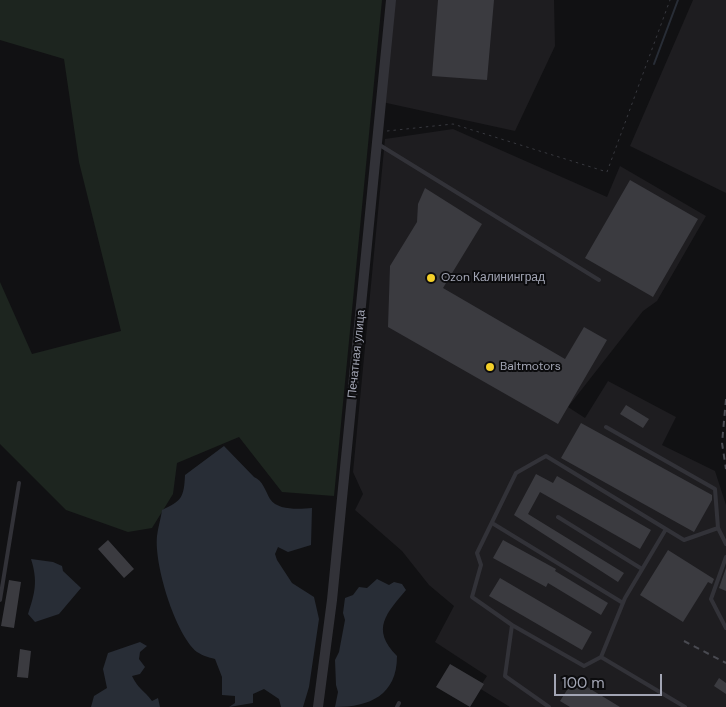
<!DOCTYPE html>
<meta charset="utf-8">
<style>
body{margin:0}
#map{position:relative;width:726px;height:707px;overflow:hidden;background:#111113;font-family:"DM Sans",sans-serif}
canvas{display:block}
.scale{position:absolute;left:554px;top:674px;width:108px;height:22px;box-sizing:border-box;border:2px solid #a2a5b4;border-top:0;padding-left:6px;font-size:15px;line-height:18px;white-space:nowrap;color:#a2a5b4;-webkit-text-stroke:4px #0c0c0e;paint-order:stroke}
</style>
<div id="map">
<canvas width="726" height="707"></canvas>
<div class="scale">100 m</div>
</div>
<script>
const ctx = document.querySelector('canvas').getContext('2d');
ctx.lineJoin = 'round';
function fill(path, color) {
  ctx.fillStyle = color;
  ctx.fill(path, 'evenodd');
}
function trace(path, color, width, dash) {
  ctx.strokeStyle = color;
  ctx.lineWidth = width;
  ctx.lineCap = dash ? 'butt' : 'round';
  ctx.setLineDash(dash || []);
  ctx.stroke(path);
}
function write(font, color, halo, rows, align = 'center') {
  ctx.font = font + ' "DM Sans",sans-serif';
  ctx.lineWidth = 4;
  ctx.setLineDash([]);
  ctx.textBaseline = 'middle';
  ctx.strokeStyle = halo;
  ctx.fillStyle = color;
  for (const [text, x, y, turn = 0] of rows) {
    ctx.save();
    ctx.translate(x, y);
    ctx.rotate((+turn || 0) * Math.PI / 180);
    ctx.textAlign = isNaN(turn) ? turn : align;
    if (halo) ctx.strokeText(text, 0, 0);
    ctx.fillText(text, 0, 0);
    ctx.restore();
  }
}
fill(new Path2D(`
 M392,0H554L555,46L515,131L382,102Z
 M693,0H726V193L630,146Z
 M453,129L607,197L620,166L706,216L657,301L643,311L568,407L585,418L608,381L676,417L662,445L715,471L726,505V707H510L479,688L487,676L435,642L454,606L429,585L402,551L355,510L363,494L353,472L385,139Z`), '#1e1d20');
fill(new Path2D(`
 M0,0H382L334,496L282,492L239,437L177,463L173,494L152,528L128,532L66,510L0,444V282L32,354L121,331L79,162L64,59L0,40Z`), '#1d251f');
fill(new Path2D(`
 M224,446L254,477C263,481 265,490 270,499C278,511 300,509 312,508L311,545L288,552L278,547L275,554L277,560L292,583L314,597L319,619L309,687L303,707H281L279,699L264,689L253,694V703L229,707L235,703V696L222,695V677L215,659C208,657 203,656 197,652C175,634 154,564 157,536C158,527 161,518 162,510C182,501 184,497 185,475Z
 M31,559L53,562L62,566L63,571L81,588L59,614L35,622L28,614C35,593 38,581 31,559Z
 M377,579L389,585L394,582L402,584L406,590C387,613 370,629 397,656C397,695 370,707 335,707L338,692L336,685L335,660L339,652L345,620L343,613L345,598L353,595L359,587L367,588Z
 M140,642L147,646L140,652L139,659L145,667L140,674L132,676C138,689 144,690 152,701L158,698L160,707H91L94,696L107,688L103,669L108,653Z`), '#282d36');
trace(new Path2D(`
 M654,64L678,0`), '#282d36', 2);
fill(new Path2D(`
 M438,0H494L487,80L432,76Z
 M630,180L698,219L653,297L585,258Z
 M425,188L482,224L443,288L565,359L584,327L607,340L558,424L388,327L390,266L417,222L418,204Z
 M626,405L649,419L643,428L620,414Z
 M581,423L712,495V500L694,532L561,458Z
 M536,474L553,483L557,476L651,530L640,549L540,492L528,514L624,573L618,582L514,515Z
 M108,540L134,569L124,578L98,549Z
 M503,540L556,569L555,571L608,603L601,615L548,583L546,587L493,558Z
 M668,550L714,579L712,584L708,582L683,622L640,595Z
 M726,568V591L719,588Z
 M500,578L592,632L582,650L489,596Z
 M9,580L21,582L14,628L1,626Z
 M20,649L31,651L28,678L17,677Z
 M450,664L484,684L470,707L436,687Z
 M719,678L726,683V694L714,686Z
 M574,679L620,707H570L560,701Z`), '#3b3b40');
trace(new Path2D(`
 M387,131L453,124L607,172L670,0`), '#38393f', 1, [2.5, 4]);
trace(new Path2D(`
 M378,144L599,280
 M606,427L715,489L718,528L726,544
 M558,517L642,569
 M492,523L623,603
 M726,557L711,599L726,628
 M0,600L19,483
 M512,625L472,597L481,565L477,553L516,473L546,456L684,540L718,528
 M601,657L685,707
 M397,707L399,703
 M549,707L505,676L512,625L584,666L601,657L625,598L666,529`), '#323238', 4);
trace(new Path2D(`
 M318,707L332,600L391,0`), '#323238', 10);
trace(new Path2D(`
 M726,399L722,443L726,469
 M684,641L726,663`), '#494a51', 2, [6, 5]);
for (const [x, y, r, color] of [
 [431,278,5,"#f3cf29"],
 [490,367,5,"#f3cf29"]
]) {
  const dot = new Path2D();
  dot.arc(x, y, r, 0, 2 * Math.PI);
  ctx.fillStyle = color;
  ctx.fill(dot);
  trace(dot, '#0c0c0e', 2);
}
write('12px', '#a2a5b4', '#0c0c0e', [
 ["Ozon Калининград",441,278],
 ["Baltmotors",500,367]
], 'left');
write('12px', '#a2a5b4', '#0c0c0e', [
 ["Печатная улица",357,354,-84]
]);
</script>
